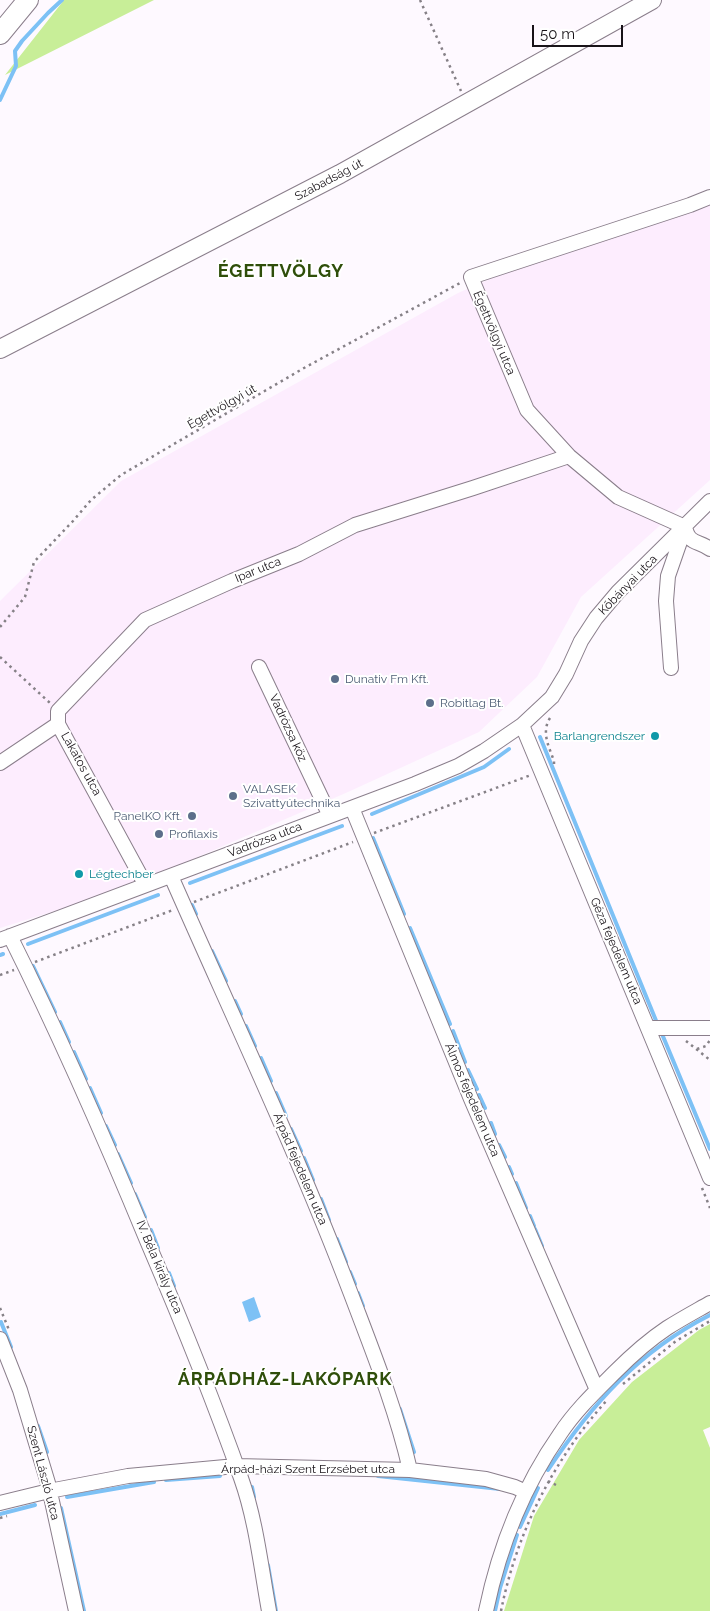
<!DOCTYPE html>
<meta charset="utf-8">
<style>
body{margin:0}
#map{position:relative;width:710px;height:1611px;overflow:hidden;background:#fef9ff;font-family:Raleway,sans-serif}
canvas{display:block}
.scale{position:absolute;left:532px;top:25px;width:91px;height:22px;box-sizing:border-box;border:2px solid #181318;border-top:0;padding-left:6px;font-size:15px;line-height:18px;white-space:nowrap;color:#181318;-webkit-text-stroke:4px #fff;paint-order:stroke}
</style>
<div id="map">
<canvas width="710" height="1611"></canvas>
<div class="scale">50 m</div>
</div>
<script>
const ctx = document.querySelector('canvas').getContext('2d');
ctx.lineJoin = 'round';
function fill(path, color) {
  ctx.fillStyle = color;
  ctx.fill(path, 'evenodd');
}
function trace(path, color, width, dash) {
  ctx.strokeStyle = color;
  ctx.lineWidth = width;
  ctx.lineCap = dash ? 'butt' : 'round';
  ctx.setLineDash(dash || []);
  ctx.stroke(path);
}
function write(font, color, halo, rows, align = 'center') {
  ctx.font = font + ' Raleway,sans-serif';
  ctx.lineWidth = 4;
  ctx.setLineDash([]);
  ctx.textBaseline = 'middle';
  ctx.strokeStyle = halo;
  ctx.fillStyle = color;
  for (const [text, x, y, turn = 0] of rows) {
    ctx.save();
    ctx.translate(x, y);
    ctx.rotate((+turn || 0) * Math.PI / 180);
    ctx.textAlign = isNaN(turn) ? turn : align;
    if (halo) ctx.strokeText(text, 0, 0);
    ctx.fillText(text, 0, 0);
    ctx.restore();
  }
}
fill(new Path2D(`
 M710,193V480L581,597L537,677L479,732L348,792L119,891L0,928V601L121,481L458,293L583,238Z`), '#fdedfe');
fill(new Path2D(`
 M64,0H154L5,75Z
 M710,1324V1427L703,1430L710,1448V1611H504L534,1516L579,1440L632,1382L699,1330Z`), '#c8ee98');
fill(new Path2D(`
 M254,1297L261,1317L249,1322L242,1302Z`), '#7dc1f5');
trace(new Path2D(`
 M0,100L16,66L15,51L22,41L48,13L62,0
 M540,737L657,1023
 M372,814L484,767L509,749
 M373,838L404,914
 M190,883L342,826
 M192,905L196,914
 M410,928L450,1024
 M28,944L158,895
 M212,951L226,981
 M0,955L3,954
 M33,966L55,1012
 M235,1001L241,1014
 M60,1022L69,1042
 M246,1026L255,1046
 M453,1031L465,1062
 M662,1034L710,1149
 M74,1052L86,1079
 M261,1058L271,1081
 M468,1070L477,1089
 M90,1088L101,1113
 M276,1093L286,1116
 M479,1095L485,1108
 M491,1123L495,1134
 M106,1126L115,1145
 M291,1129L301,1151
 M499,1145L505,1157
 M118,1154L131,1183
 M304,1158L313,1180
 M509,1167L512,1174
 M516,1183L526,1208
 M135,1194L145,1217
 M321,1199L329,1220
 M530,1216L534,1226
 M535,1229L542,1246
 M151,1230L158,1248
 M337,1239L346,1262
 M350,1272L355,1284
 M169,1273L174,1286
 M358,1293L363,1306
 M1,1322L11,1347
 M400,1409L414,1452
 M38,1426L47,1452
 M548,1470C591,1405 639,1351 710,1315
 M378,1476L500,1489
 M166,1480L220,1476
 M252,1487L254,1497
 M67,1497L154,1482
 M61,1508L84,1611
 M0,1514L35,1505
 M520,1527L538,1488
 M268,1565L276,1611
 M495,1611L500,1588L517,1535`), '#7dc1f5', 4);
const minor = new Path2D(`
 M685,527L618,497L569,456L527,410L471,277L690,205L710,197
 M685,527C689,545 698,540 710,549
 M259,667L330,816
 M671,668L666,601L668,576L684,530
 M58,724L145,884
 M522,725L710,1178
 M0,763L58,724V711L145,620L232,581L299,554L355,525L473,488L569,456
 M352,808L471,1099L597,1390
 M171,876C232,1015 297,1152 351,1294C373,1352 396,1409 410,1470
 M10,936C60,1036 105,1139 148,1243C181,1320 213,1399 241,1478C256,1520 261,1567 269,1611
 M0,940L415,784L458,766L484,751L522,725L552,697L566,674L581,641L596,618L618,592L710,501
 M648,1028H710
 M0,1339L20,1390L48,1483L76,1611
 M0,1503L49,1491L128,1476L236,1466L410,1470L486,1479L515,1487L526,1492
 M486,1611C499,1548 523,1487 560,1434C575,1411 596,1391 615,1372C631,1356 649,1340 667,1328C681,1319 696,1311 710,1303`);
const major = new Path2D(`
 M0,349L340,174L652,0`);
const highway = new Path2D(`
 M0,34L28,0`);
trace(minor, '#8a7e8b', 16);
trace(major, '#8a7e8b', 20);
trace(highway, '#8a7e8b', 22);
trace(new Path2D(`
 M420,0L461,91
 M0,627L25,597L34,562L73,521L91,500L121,475L304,368L460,283
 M0,657L50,703
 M550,718C541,732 549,747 554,761V764L552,766
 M374,833L531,775
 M194,902L353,842
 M35,962L173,910
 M0,975L14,970
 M686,1041L710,1060
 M697,1049L706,1046L710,1040
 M702,1188L710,1208
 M0,1308L9,1330
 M623,1384L676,1341L710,1321
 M548,1481L556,1485
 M0,1518L7,1516
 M501,1611C517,1531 554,1459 608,1399`), '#868187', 2.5, [2.5, 4]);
trace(minor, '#fff', 14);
trace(major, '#fff', 18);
trace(highway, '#fff', 20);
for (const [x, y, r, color] of [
 [335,679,5,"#5c6f8a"],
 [430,703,5,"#5c6f8a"],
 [655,736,5,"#0f9aa8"],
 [233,796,5,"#5c6f8a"],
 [192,816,5,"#5c6f8a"],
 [159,834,5,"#5c6f8a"],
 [79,874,5,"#0f9aa8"]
]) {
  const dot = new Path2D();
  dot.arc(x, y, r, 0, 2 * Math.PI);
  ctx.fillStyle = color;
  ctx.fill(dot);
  trace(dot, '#fff', 2);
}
write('12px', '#181318', '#fff', [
 ["Szabadság út",329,180,-28],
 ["Égettvölgyi utca",494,333,67],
 ["Égettvölgyi út",222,407,-30],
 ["Ipar utca",258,570,-22],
 ["Kőbányai utca",628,585,-46],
 ["Vadrózsa köz",288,728,65],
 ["Lakatos utca",81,764,61],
 ["Vadrózsa utca",265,840,-21],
 ["Géza fejedelem utca",616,951,67],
 ["Álmos fejedelem utca",472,1100,67],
 ["Árpád fejedelem utca",300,1169,67],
 ["IV. Béla király utca",159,1267,67],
 ["Árpád-házi Szent Erzsébet utca",308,1469],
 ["Szent László utca",43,1473,75]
]);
write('12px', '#4e5e75', '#fff', [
 ["Dunativ Fm Kft.",345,679],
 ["Robitlag Bt.",440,703],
 ["VALASEK",243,789],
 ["Szivattyútechnika",243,803],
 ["PanelKO Kft.",182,816,"right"],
 ["Profilaxis",169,834]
], 'left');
write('12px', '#0d838f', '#fff', [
 ["Barlangrendszer",645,736],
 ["Légtechber",89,874,"left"]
], 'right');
ctx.letterSpacing = '1px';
write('bold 18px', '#2f4f0a', '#fff', [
 ["ÉGETTVÖLGY",281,272],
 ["ÁRPÁDHÁZ-LAKÓPARK",285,1380]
]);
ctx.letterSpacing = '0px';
</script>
